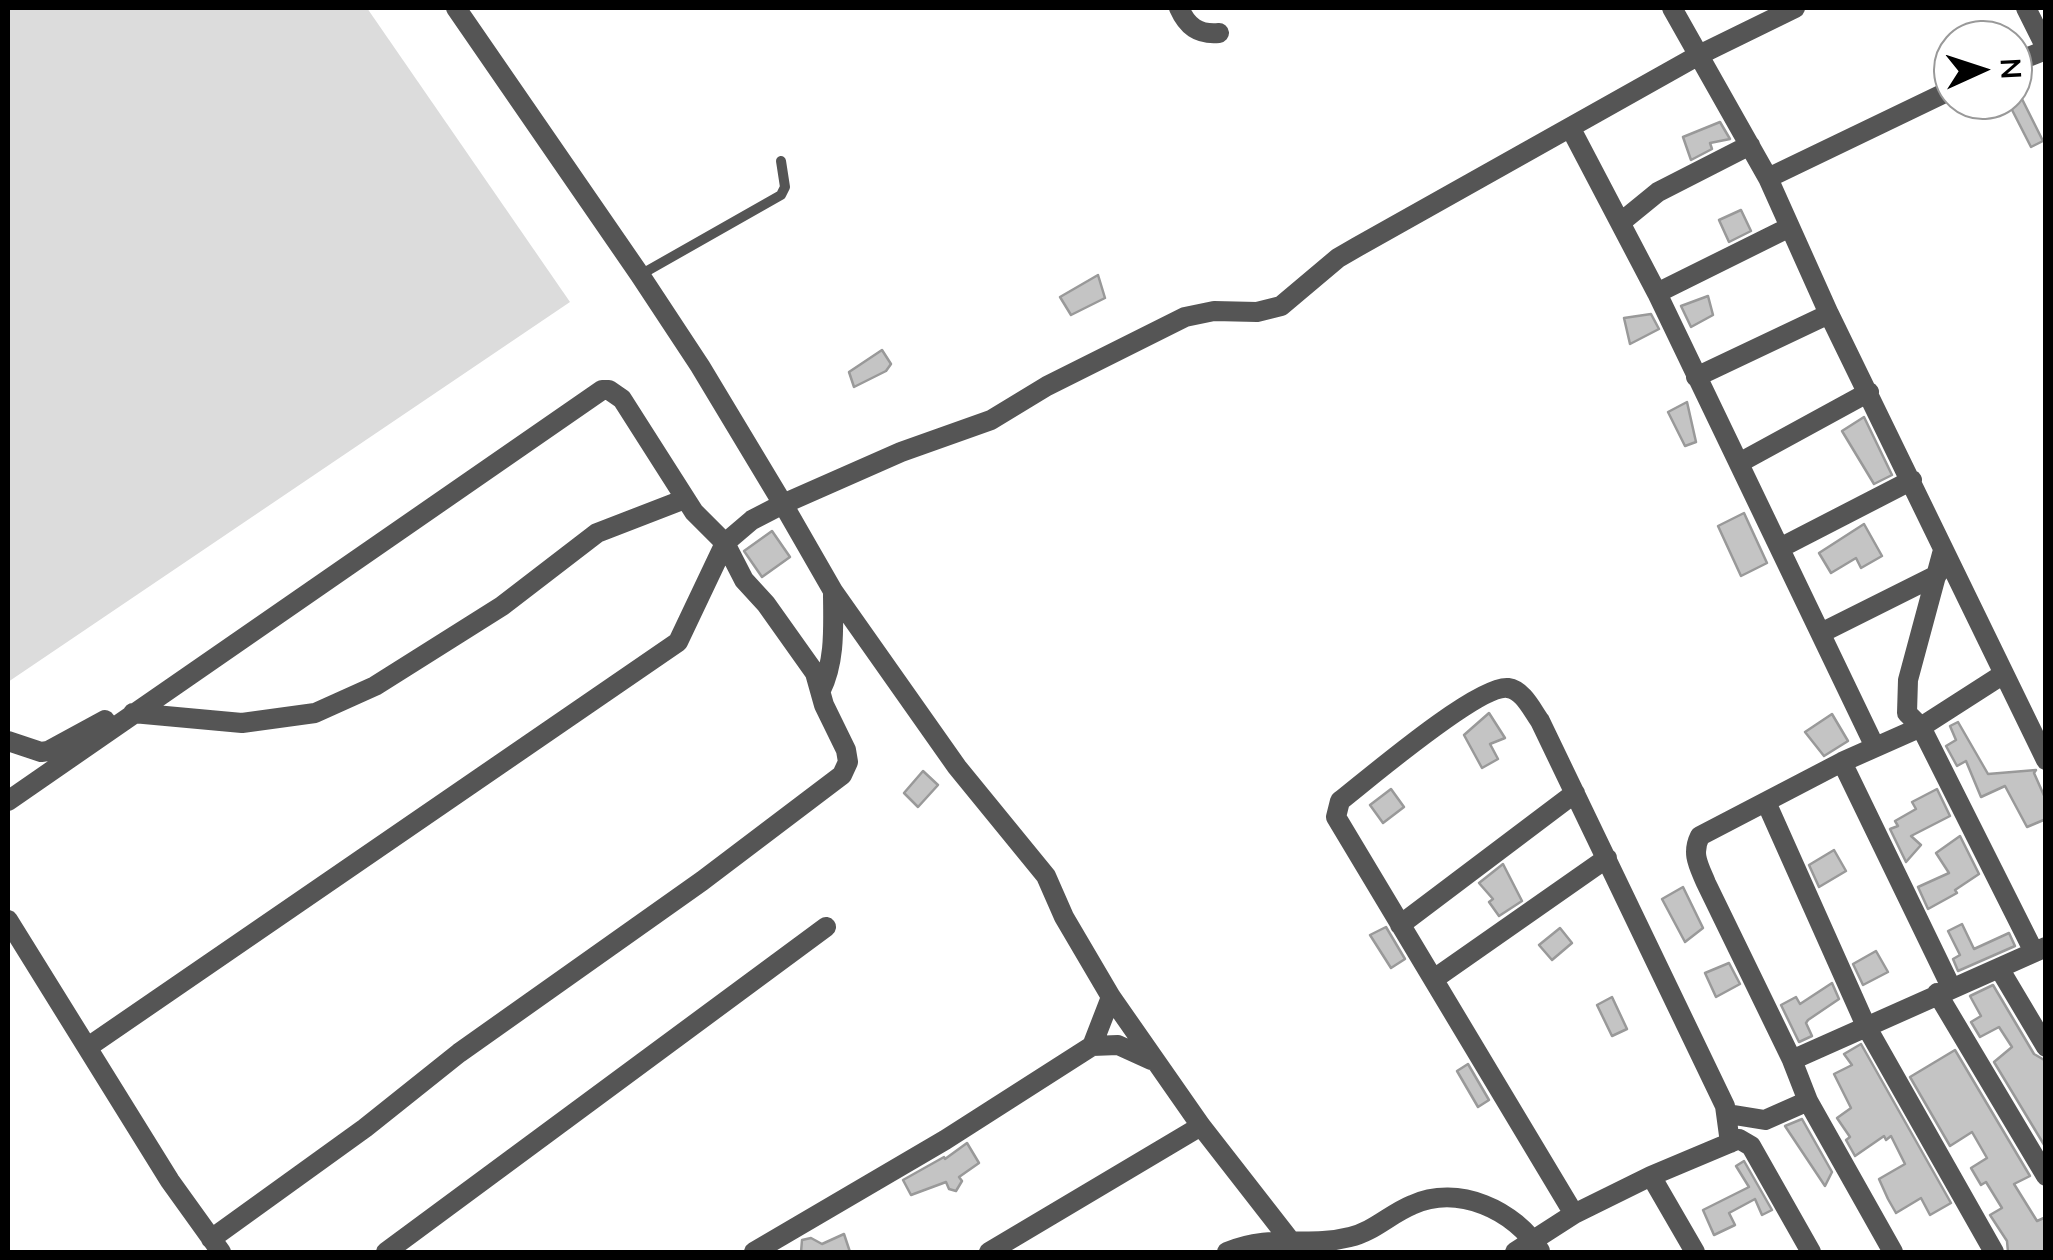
<!DOCTYPE html>
<style>
body{margin:0}
#map{position:relative;width:2053px;height:1260px;overflow:hidden;background:#fff;font-family:Mulish,sans-serif}
canvas{display:block}
.frame{position:absolute;inset:0;border:10px solid #000;pointer-events:none}
.north{position:absolute;left:1933px;top:20px;width:100px;height:100px;box-sizing:border-box;background:#fff;border:2px solid #999;border-radius:50%;rotate:87deg;font-size:28px;font-weight:700;line-height:40px;text-align:center;color:#000}
.north::after{content:'';display:block;margin:auto;width:35px;height:45px;background:#000;clip-path:polygon(50% 0,100% 100%,50% 72%,0 100%)}
</style>
<div id="map">
<canvas width="2053" height="1260"></canvas>
<div class="frame"></div>
<div class="north">N</div>
</div>
<script>
const ctx = document.querySelector('canvas').getContext('2d');
ctx.lineJoin = 'round';
function fill(path, color) {
  ctx.fillStyle = color;
  ctx.fill(path, 'evenodd');
}
function trace(path, color, width, dash) {
  ctx.strokeStyle = color;
  ctx.lineWidth = width;
  ctx.lineCap = dash ? 'butt' : 'round';
  ctx.setLineDash(dash || []);
  ctx.stroke(path);
}
fill(new Path2D(`
 M8,8H367L570,302L8,682Z`), '#dcdcdc');
const building = new Path2D(`
 M2021,97L2043,141L2031,147L2009,104Z
 M1720,122L1730,139L1710,143L1712,149L1691,160L1683,137Z
 M1741,210L1751,231L1729,242L1719,220Z
 M1098,275L1105,298L1071,315L1060,297Z
 M1708,296L1713,315L1691,327L1681,306Z
 M1651,314L1659,329L1630,344L1624,318Z
 M882,350L891,364L886,371L854,387L849,372Z
 M1687,402L1696,442L1685,446L1668,412Z
 M1864,417L1892,475L1874,484L1842,431Z
 M1744,513L1767,563L1741,576L1718,526Z
 M1864,524L1882,556L1861,568L1856,558L1831,573L1819,553Z
 M772,531L790,557L762,577L744,551Z
 M1489,713L1505,738L1490,744L1498,759L1482,768L1464,735Z
 M1832,714L1848,741L1824,756L1805,732Z
 M1958,722L1988,774L2036,770L2034,773L2046,800V819L2027,827L2005,786L1981,797L1966,761L1957,766L1946,746L1956,740L1950,726Z
 M923,771L938,785L918,807L904,793Z
 M1391,789L1404,807L1383,823L1370,805Z
 M1937,789L1950,816L1911,836L1921,845L1906,862L1890,829L1898,826L1895,821L1916,809L1912,802Z
 M1960,836L1979,874L1955,890L1957,893L1928,909L1918,887L1949,873L1936,853Z
 M1834,850L1846,871L1819,887L1809,865Z
 M1503,864L1522,901L1499,916L1489,902L1493,899L1479,883Z
 M1683,887L1703,928L1685,942L1662,899Z
 M1962,924L1974,949L2009,933L2015,946L1958,971L1953,959L1960,955L1948,931Z
 M1386,927L1405,959L1391,968L1370,935Z
 M1560,928L1572,943L1552,960L1539,945Z
 M1876,951L1888,972L1863,985L1853,964Z
 M1729,963L1740,984L1716,997L1705,973Z
 M1832,983L1839,999L1808,1020L1806,1023L1812,1036L1799,1042L1781,1005L1796,997L1800,1004Z
 M1993,985L2034,1054L2046,1061V1148L1994,1062L2012,1047L1999,1027L1980,1037L1971,1022L1981,1016L1970,996Z
 M1612,997L1627,1029L1612,1036L1597,1005Z
 M1861,1044L1951,1203L1930,1215L1921,1198L1896,1213L1888,1199L1879,1179L1905,1164L1891,1136L1886,1140L1884,1136L1855,1156L1846,1140L1850,1137L1837,1118L1851,1108L1834,1074L1852,1065L1844,1054Z
 M1955,1050L2030,1176L2014,1184L2037,1221L2046,1217V1252H2008L2007,1241L1990,1215L2002,1208L1986,1182L1981,1185L1971,1168L1987,1158L1972,1132L1950,1146L1910,1077Z
 M1468,1064L1489,1100L1478,1107L1457,1071Z
 M1802,1119L1832,1172L1825,1186L1785,1126Z
 M967,1143L979,1163L959,1177L962,1181L956,1191L949,1189L946,1182L911,1195L903,1180L944,1157L945,1159Z
 M1744,1161L1772,1210L1762,1215L1755,1199L1729,1213L1735,1225L1714,1235L1703,1210L1749,1187L1736,1166Z
 M844,1234L850,1252H801L802,1240L811,1238L822,1244Z`);
fill(building, '#c4c4c4');
trace(building, '#999', 2.5);
trace(new Path2D(`
 M640,275L781,195L785,187L781,161`), '#555', 10);
trace(new Path2D(`
 M456,8L640,275L700,366L783,504L901,452L991,420L1047,386L1185,317L1214,311L1257,312L1281,306L1338,258L1357,247L1699,55L1795,8
 M1179,8C1187,26 1198,35 1219,33
 M1672,8L1768,178L1829,314L2046,760
 M2026,8L2046,48
 M2013,63L2046,50
 M1571,129L1657,293L1875,747
 M1768,178L1953,89
 M1620,223L1658,192L1750,145
 M1657,293L1790,227
 M1696,377L1829,314
 M1739,463L1869,392
 M1780,548L1912,480
 M1943,550L1908,680L1907,713L1921,727L2034,952
 M1821,633L1937,575
 M821,690C836,660 833,624 833,591
 M133,713L242,723L315,713L375,686L502,606L597,533L685,499
 M8,741L41,752L48,751L105,720
 M1842,762L1951,987
 M8,801L602,390H609L622,399L694,512L725,543L744,580L766,604L815,673L824,705L846,750L848,762L842,775L702,881L459,1053L365,1128L211,1239
 M1766,802L1866,1026L1994,1252
 M8,920L170,1181L221,1252
 M1400,925L1575,793
 M1999,968L2046,1047
 M1434,979L1607,858
 M1937,993L2046,1176
 M1092,1046L1118,1045L1151,1060
 M88,1047L678,642L725,543L752,520L783,504L833,591L957,767L1046,876L1064,917L1111,997L1201,1126L1289,1239
 M1792,1060L2046,947
 M1728,1114L1765,1120L1808,1101
 M1651,1176L1695,1252
 M1574,1214L1336,817L1340,801C1367,780 1479,684 1508,688C1523,690 1532,710 1540,721L1725,1106L1730,1143
 M386,1252L826,927
 M754,1252L945,1140L1092,1046L1111,997
 M989,1252L1201,1126
 M1227,1252C1272,1233 1307,1248 1350,1237C1373,1232 1390,1214 1412,1205C1458,1184 1515,1210 1540,1251
 M1515,1252L1574,1214L1651,1176L1739,1139L1751,1146L1811,1252
 M1893,1252L1808,1101L1792,1060L1706,883C1699,866 1691,854 1700,836L1842,762L1921,727L2002,675`), '#555', 20);
</script>
